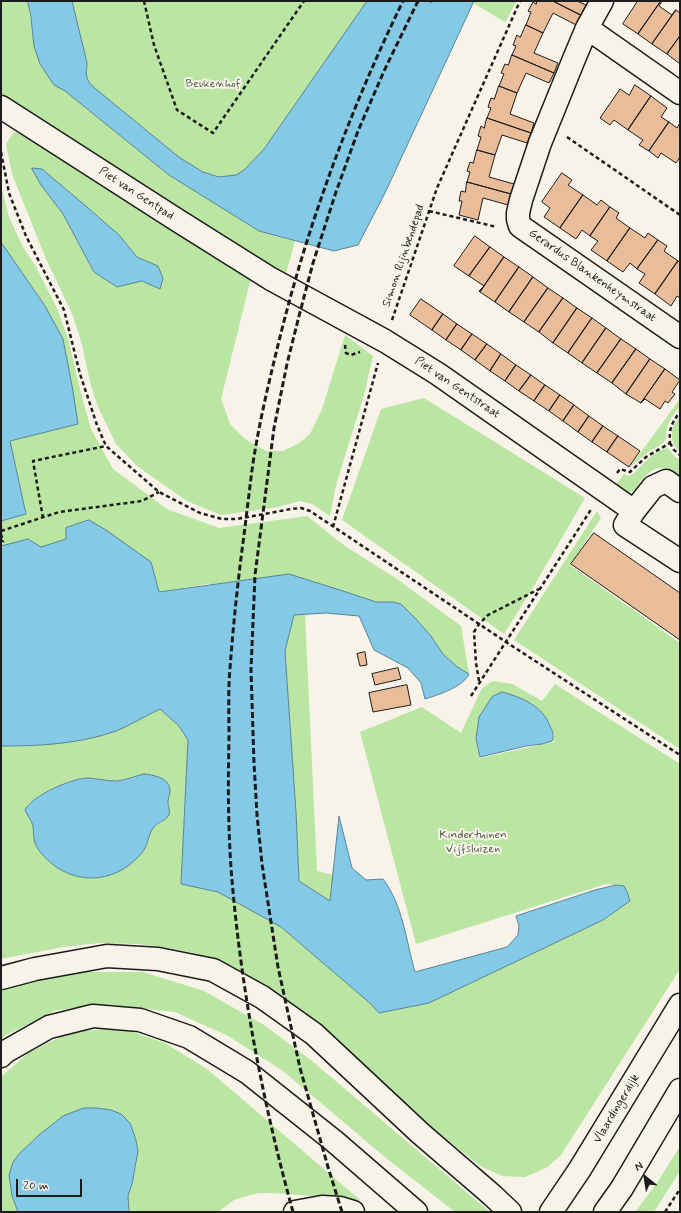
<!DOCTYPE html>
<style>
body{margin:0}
#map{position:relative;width:681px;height:1213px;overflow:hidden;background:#f7f3e8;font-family:Mynerve,sans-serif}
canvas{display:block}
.frame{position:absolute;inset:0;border:2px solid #1c1c1c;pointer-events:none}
.north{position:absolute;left:625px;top:1157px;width:40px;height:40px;-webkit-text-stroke:3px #f7f3e8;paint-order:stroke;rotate:330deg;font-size:11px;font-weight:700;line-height:16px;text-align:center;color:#1c1c1c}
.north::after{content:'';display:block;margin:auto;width:14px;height:18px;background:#1c1c1c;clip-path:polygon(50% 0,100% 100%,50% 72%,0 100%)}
.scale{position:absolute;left:16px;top:1179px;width:66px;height:18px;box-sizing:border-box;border:2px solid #1c1c1c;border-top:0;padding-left:5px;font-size:12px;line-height:14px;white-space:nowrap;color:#1c1c1c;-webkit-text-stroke:3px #f7f3e8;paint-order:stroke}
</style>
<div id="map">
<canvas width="681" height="1213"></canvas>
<div class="frame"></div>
<div class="north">N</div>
<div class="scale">20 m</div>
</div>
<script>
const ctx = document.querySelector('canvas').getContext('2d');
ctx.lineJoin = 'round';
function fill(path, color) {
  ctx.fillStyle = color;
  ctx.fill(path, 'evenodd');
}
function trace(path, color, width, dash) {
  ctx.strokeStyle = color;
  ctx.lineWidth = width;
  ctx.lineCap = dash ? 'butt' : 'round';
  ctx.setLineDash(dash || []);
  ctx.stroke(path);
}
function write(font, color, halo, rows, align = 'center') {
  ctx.font = font + ' Mynerve,sans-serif';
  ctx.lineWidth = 4;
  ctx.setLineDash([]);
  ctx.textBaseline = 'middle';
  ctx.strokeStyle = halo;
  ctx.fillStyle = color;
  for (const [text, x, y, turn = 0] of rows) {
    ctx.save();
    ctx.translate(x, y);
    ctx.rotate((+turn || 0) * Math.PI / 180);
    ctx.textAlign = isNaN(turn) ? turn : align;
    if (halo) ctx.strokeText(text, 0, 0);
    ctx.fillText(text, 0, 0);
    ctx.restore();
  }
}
fill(new Path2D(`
 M1,1H28L31,17L34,46L40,64L54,85L65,91L169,175L259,231L295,241L285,277L1,100Z
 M65,1H381L229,197L170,156L83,81Z
 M474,1H517L505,22L473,3Z
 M14,132L25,136L119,192L251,278L221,399L230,424L245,439L266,451H283L298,444L310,434L322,409L345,335L373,356L364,395L336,485L330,516L312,504L300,501L279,507L221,515L187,501L137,466L116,444L98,407L91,386L82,345L73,316L46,259L12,174L6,144ZM41,185L120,237L137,257L142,281L117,287L94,272L63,214Z
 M1,185L9,217L23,247L36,267L57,308L68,339L83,401L91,429L113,469L167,509L219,528L307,516L345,546L397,579L461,626L469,674L456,666L443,654L431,636L416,619L401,604L393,602L376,603L343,591L207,584L159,592L151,562L66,539L41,547L28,539L1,546V521L26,514L10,441L78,424L45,306L1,242Z
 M424,398L585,498L531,591L504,634L342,520L381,409Z
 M680,399V407C671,416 665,426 666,439L663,443L647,453L630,467Z
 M680,416V452C673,447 670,436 673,427C674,423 678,419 680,416Z
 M668,448L675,457L680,460V477C677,475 673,472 670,470C657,464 647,473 640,482C637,487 634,492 629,492C623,493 618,491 613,489L624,474L629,476C637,473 641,464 648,459C653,454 662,449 668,448Z
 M597,511L601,518L570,565L680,643V749L514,640Z
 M305,614L317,871L333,875L330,901L299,881L296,812L285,651L294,615Z
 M493,681L512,684L542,701L555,684L680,764V969L561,1155L546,1168L525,1177L502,1176L480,1166L403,1104L310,1023L222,962L194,953L169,948L138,944L100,943L63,947L1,959V746H33L147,716L160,709L179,726L188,740L181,884L218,892L281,927L371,1004L380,1013L429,1003L603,920L630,901L624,886L606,884L416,944L360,732L422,707L461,733L482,688ZM480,717L548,720L554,734L552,741H557L480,758L476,739ZM144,774L155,775L165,780L170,787V794L168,801L169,807L163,822L153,827L145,848L34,838V830L27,805C42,793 69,778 89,778C99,778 109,783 120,780C128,779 136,776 144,774Z
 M76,972H143L204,991L264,1025L312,1061L490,1212H455L386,1158L283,1071L228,1036L175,1012L111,1005L57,1010L6,1035L1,1040V987Z
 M121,1028L165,1043L207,1069L360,1200L358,1203L351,1200L342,1198L272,1193H259L250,1195L234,1200L218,1212H129L128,1196L136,1165L111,1110L97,1108H84L39,1135L19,1154L11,1168L12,1196L18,1212H1V1077L28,1053L70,1032Z
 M680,1146V1171L654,1212H635L657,1183Z`), '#bae5a3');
const water = new Path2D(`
 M28,1H72L87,63C87,73 84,75 91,85L180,158L203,172L219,177L236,175L244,170L264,149L367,1H428L431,3L433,1H474L385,193L358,245L334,251L259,231L169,175L65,91L54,85L40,64L34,46L31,17Z
 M32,168L42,169L87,207L119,235L137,257L158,266L163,278L160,289L142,281L117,287L94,272L63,214L41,185Z
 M1,242L45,306L63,339L73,391L78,424L10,441L26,514L1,521Z
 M89,520L106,530L151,562L159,592L289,574L343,591L376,602H393L401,604L416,619L431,636L443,654L456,666L469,674C463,687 438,695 425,699L421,683L408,668L374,650L359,616L326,613L294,615L285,651L296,812L299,881L330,901L339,816L352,868L366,880L383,879C403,905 406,941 415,972L507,947L518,935L519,926L516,916L595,890L616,885L624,886L627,892L630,901L603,920L429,1003L379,1013L371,1004L281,927L218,892L181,884L188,740L179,726L160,709C145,716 131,725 116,731C79,744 40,746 1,746V546L28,539L41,547L66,539V528Z
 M502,692C521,697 543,706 550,726C553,732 554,734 552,741L542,744L526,746L480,757L476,739L479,717L492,697Z
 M144,774C153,775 169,777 170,790C170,794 168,798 168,802C168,807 171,812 168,816C164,822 157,823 154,827C149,832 148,844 144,850C118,885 71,888 42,854C38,850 34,843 34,838C33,833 34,828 32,823C30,818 27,815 25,810C31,796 74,777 89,778C99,779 107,781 117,781C126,780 135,776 144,774Z
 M84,1108H97L111,1110L121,1114L130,1123L136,1140L138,1151L132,1184L128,1196L129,1212H18L12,1196L9,1175L13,1162L19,1154L39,1135L63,1116Z`);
fill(water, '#84c9e5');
trace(water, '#5a8495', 1);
const building = new Path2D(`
 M537,1H553L581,15L576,25L553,13L543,33L526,25L531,12L528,11L533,2L536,4Z
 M553,1H577L586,5L581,15Z
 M638,1H661L638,34L623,24Z
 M661,1H662L659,6L672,15L676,10L652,44L638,34Z
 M676,10L680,13V36L667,54L652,44Z
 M526,25L543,33L534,53L558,63L554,73L512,55L516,46L513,45L517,35L520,37Z
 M680,36V64L667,54Z
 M512,55L554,73L549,83L526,73L517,93L499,86L504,74L501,73L505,64L508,65Z
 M635,85L651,96L628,130L614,120L610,125L600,118L620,89L629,95Z
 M499,86L517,93L510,114L534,123L531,133L487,118L491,108L488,107L491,98L494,99Z
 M651,96L667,108L661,117L669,122L649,151L639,145L643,140L628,130Z
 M487,118L531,133L527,143L502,135L495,155L477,150L481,137L478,136L481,126L484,128Z
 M669,122L677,128L680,123V157L676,163L661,153L658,158L649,151Z
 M477,150L495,155L489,177L514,184L511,194L467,182L470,172L467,171L470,162L473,163Z
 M562,173L572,180L568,185L583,195L560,228L544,217L550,208L542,202Z
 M467,182L511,194L508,205L483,198L478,220L459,215L462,201H459L461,191L465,192Z
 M583,195L597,205L601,200L610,207L590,236L582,230L576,239L560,228Z
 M610,207L619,213L616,218L630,228L607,261L591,250L598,241L590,236Z
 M630,228L645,238L648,233L658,240L637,269L630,263L623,272L607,261Z
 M475,236L490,247L469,276L454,266Z
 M658,240L667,246L664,251L678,261L655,294L639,283L645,274L637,269Z
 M490,247L504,257L480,292L479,291L484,286L469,276Z
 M504,257L519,267L495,302L480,292Z
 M678,261L680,263V298L677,296L671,306L655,294Z
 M519,267L533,277L509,312L495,302Z
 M533,277L548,288L524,322L509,312Z
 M548,288L563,298L539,332L524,322Z
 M563,298L577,308L553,343L539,332Z
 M421,299L443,314L432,330L410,315Z
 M577,308L592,318L568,353L553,343Z
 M443,314L457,324L446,340L432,330Z
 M592,318L606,328L582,363L568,353Z
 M457,324L472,334L461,350L446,340Z
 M606,328L621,339L597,373L582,363Z
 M472,334L487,344L475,360L461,350Z
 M621,339L636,349L612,383L597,373Z
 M487,344L501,354L490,371L475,360Z
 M636,349L650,359L626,394L612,383Z
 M501,354L516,365L505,381L490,371Z
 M650,359L665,369L641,403L626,394Z
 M516,365L531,375L519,391L505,381Z
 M665,369L680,380L672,392L675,394L668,403L665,401L660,409L645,399L641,403Z
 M531,375L545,385L534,401L519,391Z
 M545,385L560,395L549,411L534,401Z
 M560,395L574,405L563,421L549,411Z
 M574,405L589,416L578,432L563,421Z
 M589,416L603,426L592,442L578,432Z
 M603,426L618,436L607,452L592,442Z
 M618,436L640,451L629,467L607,452Z
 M594,533L680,593V640L571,564Z
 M365,652L367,665L360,666L357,654Z
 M398,668L401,679L375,685L372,674Z
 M407,685L411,705L373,712L369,693Z`);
fill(building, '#e9bd99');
trace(building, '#1c1c1c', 1);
const minor = new Path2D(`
 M602,1L587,28L574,59L540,143L521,200L518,213V219L520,226L680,337
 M587,28L680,93
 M1,107L177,220L271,279L385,341L438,374L634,511
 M680,491L666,481L653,487L634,511L625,525L680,561
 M295,1212L322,1207L340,1208L353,1212`);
const major = new Path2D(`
 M551,1212L580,1169L680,1005
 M605,1212L622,1188L680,1090`);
const highway = new Path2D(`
 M1,978L35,969L107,956L158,959L213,970L262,997L314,1034L420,1133L492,1195L510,1212
 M1,1056L5,1052L49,1027L93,1016L140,1020L189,1037L247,1072L334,1141L416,1212`);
trace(minor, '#1c1c1c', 25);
trace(major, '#1c1c1c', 25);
trace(highway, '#1c1c1c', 25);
trace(new Path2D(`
 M144,1L154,45L177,110L213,133L304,1
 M567,137L680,215
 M1,152L9,193L26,236L64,310L80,374L97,425L106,446L159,492L200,513L222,519H237L291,509L301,508L310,511L506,642L680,755
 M429,211L497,227
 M392,320L437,188L520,1
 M345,345L346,353L351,355L360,352
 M670,443L674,450L680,455
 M617,473L620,469L630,472L646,457L670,443C669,429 671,424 680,412
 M43,518L33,461L106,446
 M333,527L378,363
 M1,531L59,512L142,501L159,492
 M1,534L3,541H1
 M479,681L476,663L474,632L479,624L488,615L539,589
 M471,696L592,508
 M665,1212L680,1189`), '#1c1c1c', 2.5, [4, 3]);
trace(minor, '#f7f3e8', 22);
trace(major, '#f7f3e8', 22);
trace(highway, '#f7f3e8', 22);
trace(new Path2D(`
 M293,1212C262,1100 240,984 231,868C228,824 228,781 229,737C229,714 228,691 230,668C233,629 237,589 242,550C246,521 249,492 253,463C260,418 271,373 282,329C311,215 352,106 403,1
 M342,1212L328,1167L300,1068L278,967L262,864L257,815L254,763L251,670L255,575L274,428L287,364L299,316L313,263L336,192L358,131L384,71L418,1`), '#1c1c1c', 3, [6, 3]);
write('12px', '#4b5844', '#f7f3e8', [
 ["Beukenhof",213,84],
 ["Kindertuinen",473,835],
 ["Vijfsluizen",473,849]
]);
write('12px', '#1c1c1c', '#f7f3e8', [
 ["Piet van Gentpad",136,194,33],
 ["Simon Rijnbendepad",404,256,-71],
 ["Gerardus Blankenheymstraat",592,276,35],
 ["Piet van Gentstraat",457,388,34],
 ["Vlaardingerdijk",617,1109,-59]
]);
</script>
